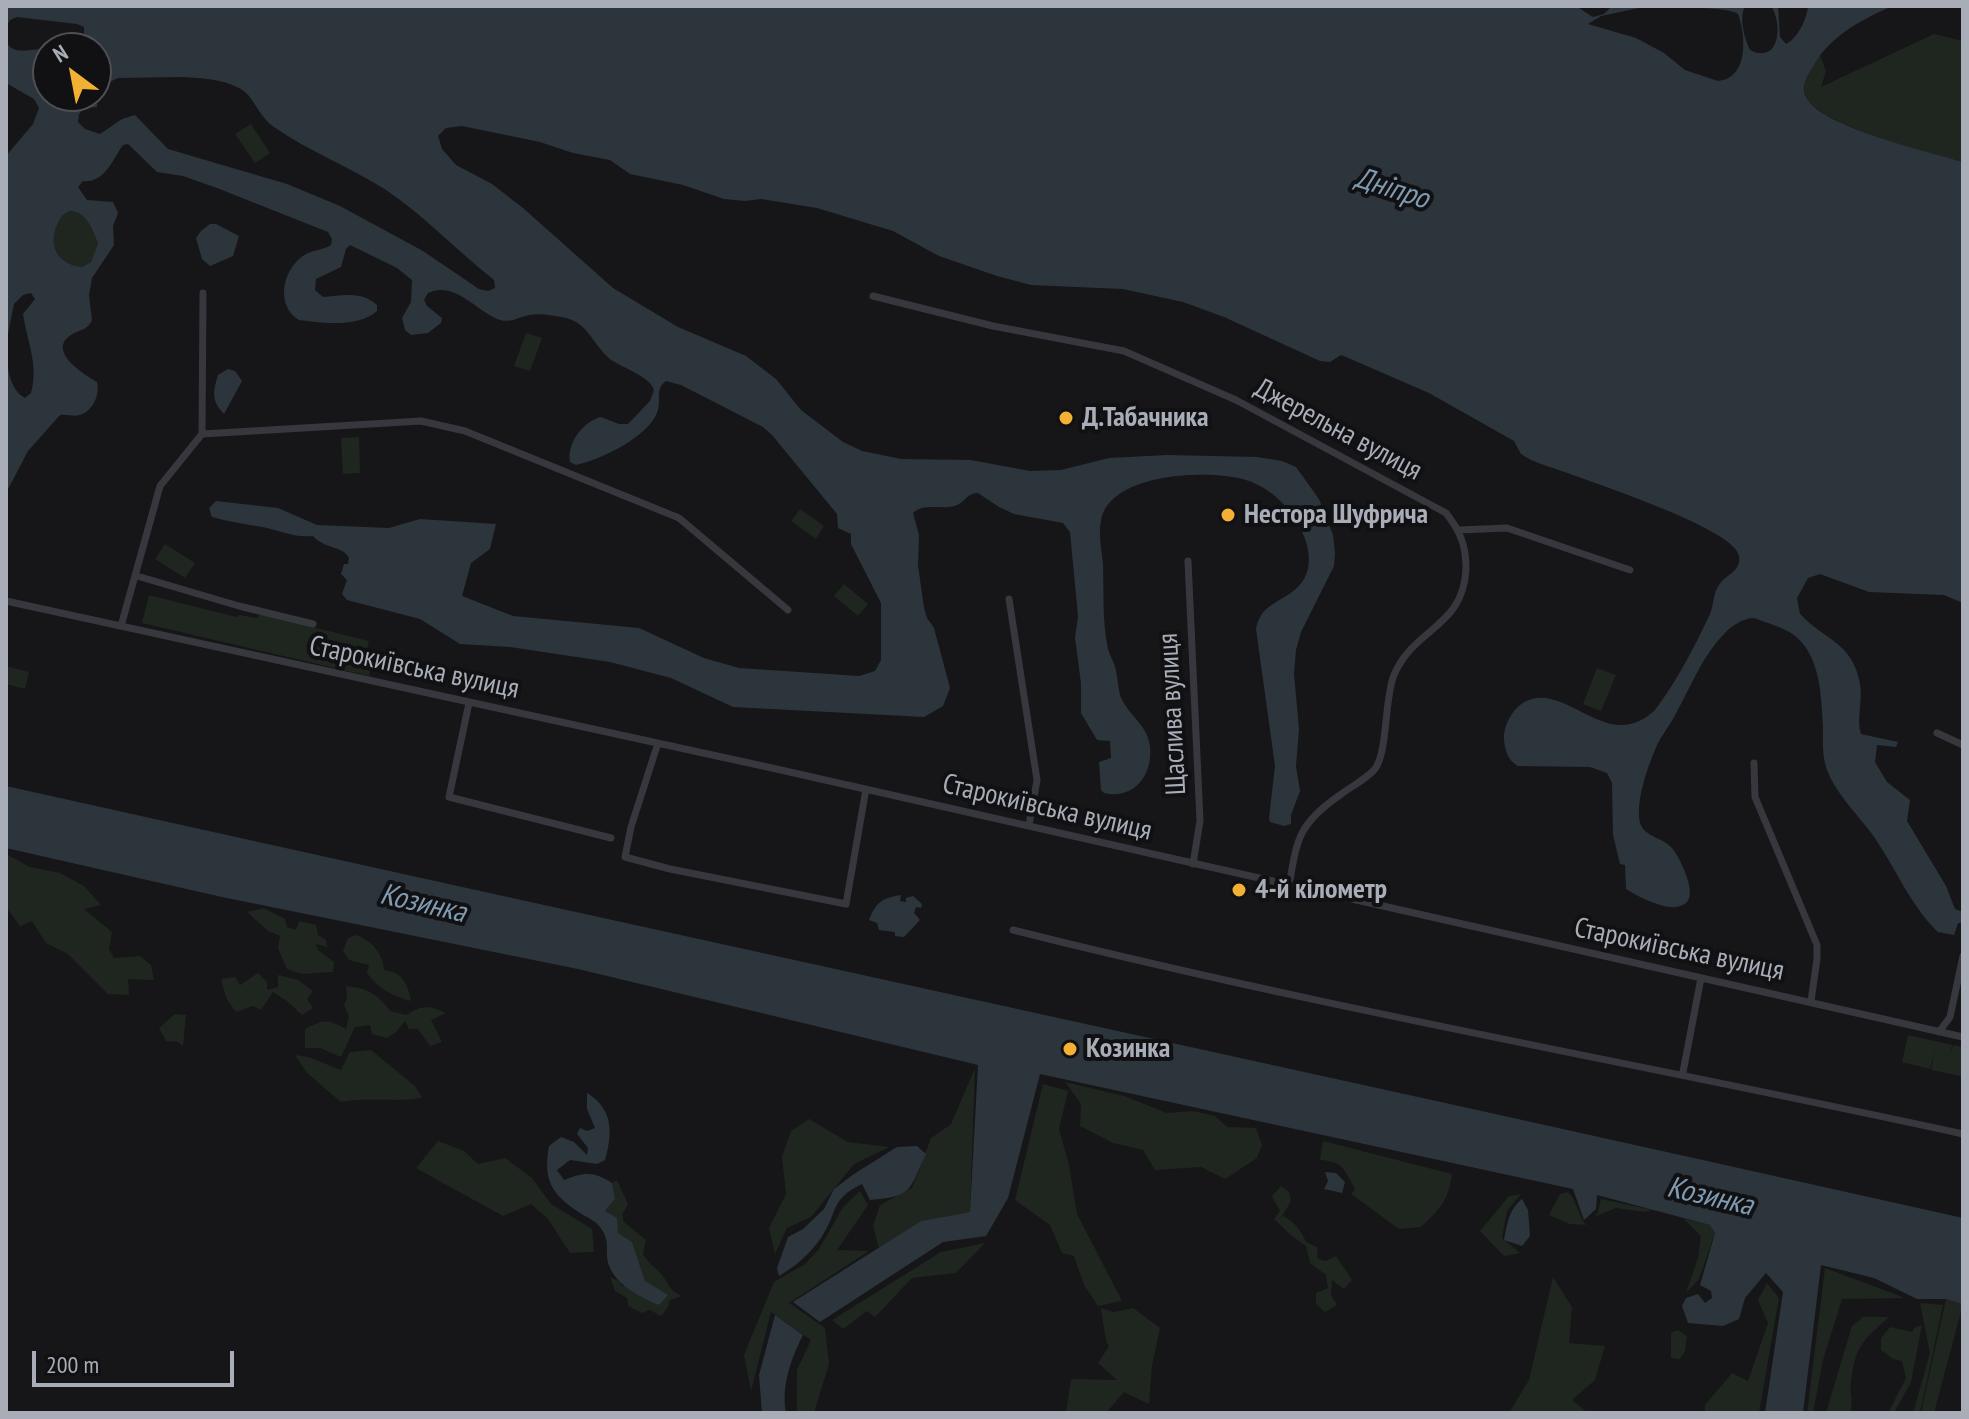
<!DOCTYPE html>
<meta charset="utf-8">
<style>
body{margin:0}
#map{position:relative;width:1969px;height:1419px;overflow:hidden;background:#161618;font-family:"PT Sans Narrow",sans-serif}
canvas{display:block}
.frame{position:absolute;inset:0;border:8px solid #a8adb8;pointer-events:none}
.north{position:absolute;left:32px;top:32px;width:80px;height:80px;box-sizing:border-box;background:#111113;border:2px solid #4d4f55;border-radius:50%;rotate:328deg;font-size:22px;font-weight:700;line-height:32px;text-align:center;color:#a8adb8}
.north::after{content:'';display:block;margin:auto;width:28px;height:36px;background:#f2b134;clip-path:polygon(50% 0,100% 100%,50% 72%,0 100%)}
.scale{position:absolute;left:32px;top:1351px;width:202px;height:36px;box-sizing:border-box;border:4px solid #a8adb8;border-top:0;padding-left:10px;font-size:24px;line-height:28px;white-space:nowrap;color:#a8adb8;-webkit-text-stroke:6px #111113;paint-order:stroke}
</style>
<div id="map">
<canvas width="1969" height="1419"></canvas>
<div class="frame"></div>
<div class="north">N</div>
<div class="scale">200 m</div>
</div>
<script>
const ctx = document.querySelector('canvas').getContext('2d');
ctx.lineJoin = 'round';
function fill(path, color) {
  ctx.fillStyle = color;
  ctx.fill(path, 'evenodd');
}
function trace(path, color, width, dash) {
  ctx.strokeStyle = color;
  ctx.lineWidth = width;
  ctx.lineCap = dash ? 'butt' : 'round';
  ctx.setLineDash(dash || []);
  ctx.stroke(path);
}
function write(font, color, halo, rows, align = 'center') {
  ctx.font = font + ' "PT Sans Narrow",sans-serif';
  ctx.lineWidth = 8;
  ctx.setLineDash([]);
  ctx.textBaseline = 'middle';
  ctx.strokeStyle = halo;
  ctx.fillStyle = color;
  for (const [text, x, y, turn = 0] of rows) {
    ctx.save();
    ctx.translate(x, y);
    ctx.rotate((+turn || 0) * Math.PI / 180);
    ctx.textAlign = isNaN(turn) ? turn : align;
    if (halo) ctx.strokeText(text, 0, 0);
    ctx.fillText(text, 0, 0);
    ctx.restore();
  }
}
fill(new Path2D(`
 M1934,34L1963,41V162C1931,153 1814,125 1805,94C1801,80 1813,66 1820,55L1826,71L1821,87Z
 M251,124L270,153L255,163L235,134Z
 M70,211C87,212 92,229 98,243L91,262L82,267C58,264 48,247 57,225C61,217 62,214 70,211Z
 M526,333L542,338L530,371L514,366Z
 M359,437L360,473L343,474L341,438Z
 M800,509L824,526L816,539L791,521Z
 M165,544L195,563L185,578L155,559Z
 M844,584L868,604L858,616L834,596Z
 M149,595L236,617L239,615L257,618L260,614L369,641L367,650L378,654V659H373L369,676L142,623Z
 M6,666L29,672L25,689L6,684Z
 M1597,668L1616,675L1601,711L1583,704Z
 M6,854L30,867L60,873L84,886L101,905L84,909L112,932L109,949L114,958L140,956L151,965L154,980L128,979L129,995L108,994L68,954L46,943L32,921L20,926L6,907Z
 M264,908L285,919L287,927L296,930L299,921L316,925L318,935L326,940L327,947L316,944L318,950L334,962L333,972L302,974L287,969L278,948L280,936L268,931L247,912Z
 M356,935C371,940 383,953 384,970C402,972 408,983 411,1001C393,996 378,989 367,973L369,965L349,960L343,951L348,938Z
 M258,973L267,982V990L278,987V975L298,980L313,991L307,999L313,1008L302,1015L287,1001L273,992L261,1010L253,1006L236,1012L226,998L221,979L235,977L240,985Z
 M346,986C367,988 378,994 390,1011L406,1015C422,1005 429,1005 446,1013L431,1020L442,1042L430,1046L418,1029H409L405,1021L396,1032L387,1038L372,1034L370,1025L355,1027L341,1057L320,1048H305V1029C324,1019 328,1019 346,1029L349,1016L344,1005L347,998Z
 M175,1014L186,1015L183,1046L178,1042L166,1041L159,1028Z
 M1908,1035L1952,1045L1950,1056L1953,1045L1963,1047L1961,1076L1931,1070L1935,1049L1930,1069L1902,1062Z
 M371,1050L415,1086L422,1098C395,1102 367,1097 341,1102L307,1073L295,1055L308,1057L341,1070L350,1052Z
 M975,1068L970,1212L921,1221L879,1248L873,1226L880,1205L912,1188L931,1138L951,1124Z
 M1065,1082L1124,1096L1167,1113L1193,1111L1215,1116L1227,1127L1256,1128L1262,1145L1257,1158L1225,1179L1201,1167L1155,1170L1143,1150L1113,1143L1080,1126L1081,1104Z
 M1043,1084L1068,1091L1059,1129L1069,1165L1077,1214L1122,1301L1098,1306L1084,1285L1074,1256L1062,1253L1050,1225L1015,1200Z
 M809,1119L848,1142L889,1147L854,1164L811,1217L787,1228L775,1254L769,1228L786,1194L782,1157L791,1131Z
 M438,1141L464,1151L478,1164L505,1158L532,1178L551,1204L592,1229L594,1252L570,1253L548,1219L531,1204L503,1216L416,1168Z
 M1323,1141L1452,1174C1448,1201 1441,1208 1421,1227L1399,1229L1351,1194L1355,1189C1344,1170 1343,1161 1320,1160Z
 M617,1180L628,1204L622,1215L624,1222L646,1240L643,1254C648,1263 655,1267 662,1275C671,1286 667,1288 681,1296L670,1300L668,1307L661,1316L650,1310L642,1313L628,1306L627,1298L615,1291L610,1277L619,1281L622,1286L645,1281L632,1242L618,1233L605,1211L615,1199L612,1183Z
 M1281,1186L1289,1192L1291,1201L1281,1218L1284,1216C1296,1224 1301,1230 1306,1242L1317,1247L1318,1259L1326,1261L1336,1256L1352,1280L1344,1289L1332,1280L1331,1295L1337,1305L1325,1312L1316,1304V1293L1328,1288L1326,1275L1310,1263L1306,1246L1293,1237L1274,1219L1280,1211L1272,1196Z
 M860,1191L868,1205L837,1250L869,1251L789,1303L825,1328L829,1364L814,1413H797V1370L811,1340L771,1312L751,1391L744,1355L774,1282L805,1264L819,1249L843,1207Z
 M1568,1192C1576,1199 1578,1215 1586,1225L1570,1224L1549,1215L1560,1194Z
 M1521,1194L1507,1211L1502,1238L1520,1253L1504,1256L1480,1231L1509,1196Z
 M1601,1199L1653,1210L1644,1212L1616,1208L1594,1217L1598,1212Z
 M1684,1219L1711,1225L1715,1233L1699,1279L1686,1293L1698,1258L1701,1236Z
 M985,1243L956,1273L912,1278L875,1317L867,1311L843,1329L832,1320L941,1252Z
 M1825,1268L1905,1298L1842,1299L1823,1360L1813,1413H1807Z
 M1553,1277L1572,1307L1569,1343L1605,1346L1595,1380L1572,1400L1588,1413H1509L1529,1380Z
 M1767,1283L1779,1298L1759,1413H1705V1405L1732,1373L1748,1381L1768,1323L1758,1300Z
 M1946,1299L1963,1304L1934,1413H1921Z
 M1920,1303L1943,1305L1922,1404L1919,1413H1913L1930,1353Z
 M1101,1308L1114,1312L1133,1308L1160,1328L1152,1366L1149,1404L1124,1392L1106,1413H1066L1071,1379L1117,1380L1098,1363L1109,1346L1106,1341Z
 M1863,1317H1889C1863,1341 1856,1344 1851,1381C1849,1393 1854,1400 1850,1413H1826L1852,1326Z
 M1922,1325L1911,1382L1894,1413H1888L1906,1378L1902,1361L1893,1359L1881,1350V1338L1890,1327L1912,1332L1914,1328Z
 M1678,1330L1687,1336L1685,1351L1680,1359L1671,1358V1333Z`), '#1e261f');
fill(new Path2D(`
 M6,6H1526C1542,11 1559,2 1575,6C1581,8 1587,14 1593,17L1604,14L1612,6H1648L1601,16L1588,24L1636,38L1664,53L1685,70L1718,81C1749,78 1746,36 1738,14C1728,7 1686,8 1670,6H1745C1739,18 1744,37 1750,50C1780,65 1783,24 1771,6H1778L1780,37L1786,44C1798,38 1807,19 1808,6H1893C1864,18 1832,35 1815,63C1809,73 1800,85 1806,97C1820,127 1930,152 1963,162V603L1944,595L1869,592L1820,574L1808,578L1797,598L1800,614C1824,640 1853,642 1860,684C1863,701 1856,720 1861,734L1898,742L1896,747L1877,745L1875,762L1887,782L1910,800L1907,821L1946,886L1955,909L1963,912V923H1958L1954,935L1938,932C1908,903 1894,863 1869,830C1854,811 1836,793 1827,770C1822,756 1823,741 1823,727C1821,696 1821,656 1794,635C1783,627 1767,623 1754,618C1743,618 1731,626 1723,635C1701,658 1689,691 1673,719C1667,729 1659,739 1655,750C1647,769 1638,795 1639,815C1639,837 1659,835 1671,847C1679,855 1697,892 1687,902C1681,908 1671,908 1664,906C1649,902 1639,897 1626,889L1625,865L1620,864L1613,835L1612,783L1607,773L1590,767L1518,766C1508,761 1505,750 1504,740C1503,730 1508,719 1514,711C1546,674 1586,726 1622,725C1636,725 1646,718 1655,710C1677,681 1695,646 1710,614C1714,604 1713,593 1719,585C1725,575 1742,571 1739,556C1735,526 1563,473 1531,460L1521,454L1514,441L1429,393L1346,357L1341,355L1330,362L1320,361L1224,317L1183,302L1123,289L1031,285L997,276L939,256L893,231L817,208L761,199L745,201L724,199L683,185L630,174L610,160L573,153L540,142L462,126L446,128L438,136L442,149L456,165L492,184L523,208L613,288L678,327L746,356L776,379L801,410L843,442L862,451L901,459L971,460L1030,471L1061,470L1109,458L1167,455L1257,457L1282,461L1296,467L1319,499L1333,535L1335,553L1334,566L1301,632L1296,650L1294,674L1299,729L1296,766L1300,791L1291,815V824L1284,826L1270,822L1269,818L1275,766L1256,629C1260,607 1275,604 1292,592C1323,570 1306,530 1286,507C1276,495 1262,485 1246,480C1210,469 1109,472 1101,521C1098,535 1102,550 1103,564C1104,591 1102,621 1108,649C1110,656 1115,663 1116,671C1118,679 1118,688 1120,695C1127,715 1148,724 1150,747C1153,776 1133,800 1104,793L1101,790L1099,762L1111,758L1110,741L1097,740L1081,713V683L1075,638L1078,616L1070,532L1063,523L1014,514L999,507L978,493C967,493 966,501 957,505C943,511 925,502 913,513L919,535L918,565L924,608L927,618L934,628L950,688L943,706L924,717L733,707L671,678L610,662L510,647L460,644L420,619L347,600L342,594L347,580L341,574L344,564H348L349,558C342,545 326,550 313,536C294,538 282,531 263,527C246,524 229,522 212,517L209,508L216,501L278,508L317,525L389,528L420,519L496,524L490,549L471,563L462,596L513,616L639,628L704,658L739,668L859,676L875,671L881,660V603L851,544V534L838,528L837,514L772,435L763,427L681,385L666,381C655,389 661,399 658,410C651,436 600,460 576,465L570,462C567,442 583,422 601,417L619,424H628L650,401L654,390C650,376 622,368 610,359C594,346 588,323 566,318C555,316 541,313 529,315C519,317 511,323 500,320C478,313 455,280 428,293L424,300L427,306L442,318L441,323L428,333L411,335L405,330L402,318L411,302L412,280L397,268L350,245L346,249L341,267L316,279L315,290L323,297C341,295 363,291 377,305V311C358,328 321,323 299,320C274,305 283,267 306,254C314,250 323,250 331,245L332,239L328,232L217,188L183,176L157,172L128,144L123,145C113,159 104,184 83,181L78,187L87,200L113,202L118,213L113,226L114,245L92,278L89,295L92,320C87,331 80,329 71,335C46,351 85,375 97,382C100,394 94,410 80,415C74,417 67,414 60,415L28,451L6,493V345C7,363 8,389 25,398L31,393C39,365 27,341 23,314L35,299L31,293L23,295L14,304L6,344V156L33,124L39,108L34,99L6,83V42C16,58 32,46 48,50V96H96V48H78L84,38V27L77,24L17,17L10,20L6,27ZM179,77C199,78 220,78 239,88C254,95 257,115 274,127C310,152 350,167 386,190C425,216 457,251 494,280L495,288L488,291L479,289L423,251L340,206L287,184L168,149L135,115L122,119L100,134L85,129L78,122L79,114L84,108L97,107V93L103,85L118,78ZM70,211C87,212 92,229 98,243L91,262L82,267C58,264 48,247 57,225C61,217 62,214 70,211Z
 M210,224H216L239,236L233,256L210,266L202,259L196,238L201,231Z
 M228,369L235,371L242,381L224,414C211,400 213,392 218,375Z
 M6,786C658,931 1311,1072 1963,1218V1304L1946,1299H1917L1874,1278L1821,1265L1803,1413H1765L1783,1292L1766,1273L1745,1298L1739,1319L1723,1326L1688,1323L1682,1306L1686,1298L1698,1294L1705,1303L1712,1298L1711,1291L1700,1285L1715,1233L1710,1225L1597,1195L1596,1209L1584,1220L1573,1189L1040,1074L1008,1198L986,1236L943,1242L820,1322L793,1302L921,1221L970,1212L978,1065L578,969L222,897L6,848Z
 M901,895L900,901L906,902V898L913,896L922,904L921,908L916,907L914,913L920,920L904,937L895,936V932L879,930L877,923L869,920C876,902 882,898 901,895Z
 M587,1093C613,1109 613,1132 605,1160L597,1164L570,1160L557,1170L564,1180C584,1172 594,1171 612,1183L615,1199L605,1211L617,1218L618,1233L632,1242L645,1281L668,1295L659,1305C639,1297 608,1281 607,1256C607,1245 608,1237 600,1227C596,1221 586,1217 580,1213C551,1194 543,1180 549,1146L561,1137L574,1142L587,1155L588,1148L577,1134L580,1128L587,1131L595,1128L587,1109Z
 M917,1146L926,1154C908,1191 914,1196 870,1200L862,1184C829,1200 839,1211 821,1238C809,1255 797,1265 779,1276L777,1268L788,1237L803,1229L824,1209L834,1189L854,1174L897,1147Z
 M1325,1172L1336,1173L1345,1182L1342,1193L1324,1189L1328,1181Z
 M1522,1199L1528,1210L1530,1236L1522,1246L1504,1240C1507,1224 1509,1209 1522,1199Z
 M775,1315L803,1335C791,1359 781,1386 786,1413H762L759,1375Z`), '#2c353c');
trace(new Path2D(`
 M873,296L993,326L1124,351L1236,400L1446,513C1460,531 1466,545 1466,568C1464,628 1414,627 1394,675C1384,699 1388,755 1374,770C1365,780 1350,787 1340,795C1298,824 1297,839 1289,886
 M202,434L421,421L465,431L679,518L788,610
 M1459,530L1507,528L1630,570
 M1188,561L1200,821L1193,864
 M137,576L239,606L313,624
 M1009,599L1037,780L1029,825
 M6,601L772,768L1963,1037
 M121,626L160,486L202,434L203,293
 M469,703L449,797L611,838
 M1937,733L1963,745
 M658,743L631,827L625,857L670,869L846,904L866,789
 M1754,763L1755,797L1817,945V959L1811,1001
 M1013,930C1327,1009 1646,1065 1963,1134
 M1939,1032L1950,1017L1963,956
 M1683,1072L1701,978`), '#37383d', 7);
for (const [x, y, r, color] of [
 [1066,418,8,"#f2b134"],
 [1228,515,8,"#f2b134"],
 [1239,890,8,"#f2b134"],
 [1070,1049,8,"#f2b134"]
]) {
  const dot = new Path2D();
  dot.arc(x, y, r, 0, 2 * Math.PI);
  ctx.fillStyle = color;
  ctx.fill(dot);
  trace(dot, '#111113', 3);
}
write('bold 28px', '#a8adb8', '#111113', [
 ["Д.Табачника",1082,418],
 ["Нестора Шуфрича",1244,515],
 ["4-й кілометр",1255,890],
 ["Козинка",1086,1049]
], 'left');
write('28px', '#a8adb8', '#111113', [
 ["Джерельна вулиця",1338,430,28],
 ["Старокиївська вулиця",414,668,12],
 ["Щаслива вулиця",1173,714,-93],
 ["Старокиївська вулиця",1047,808,13],
 ["Старокиївська вулиця",1679,950,12]
]);
write('italic 30px', '#7f9bb3', '#111113', [
 ["Дніпро",1392,189,18],
 ["Козинка",423,904,13],
 ["Козинка",1710,1197,13]
]);
</script>
